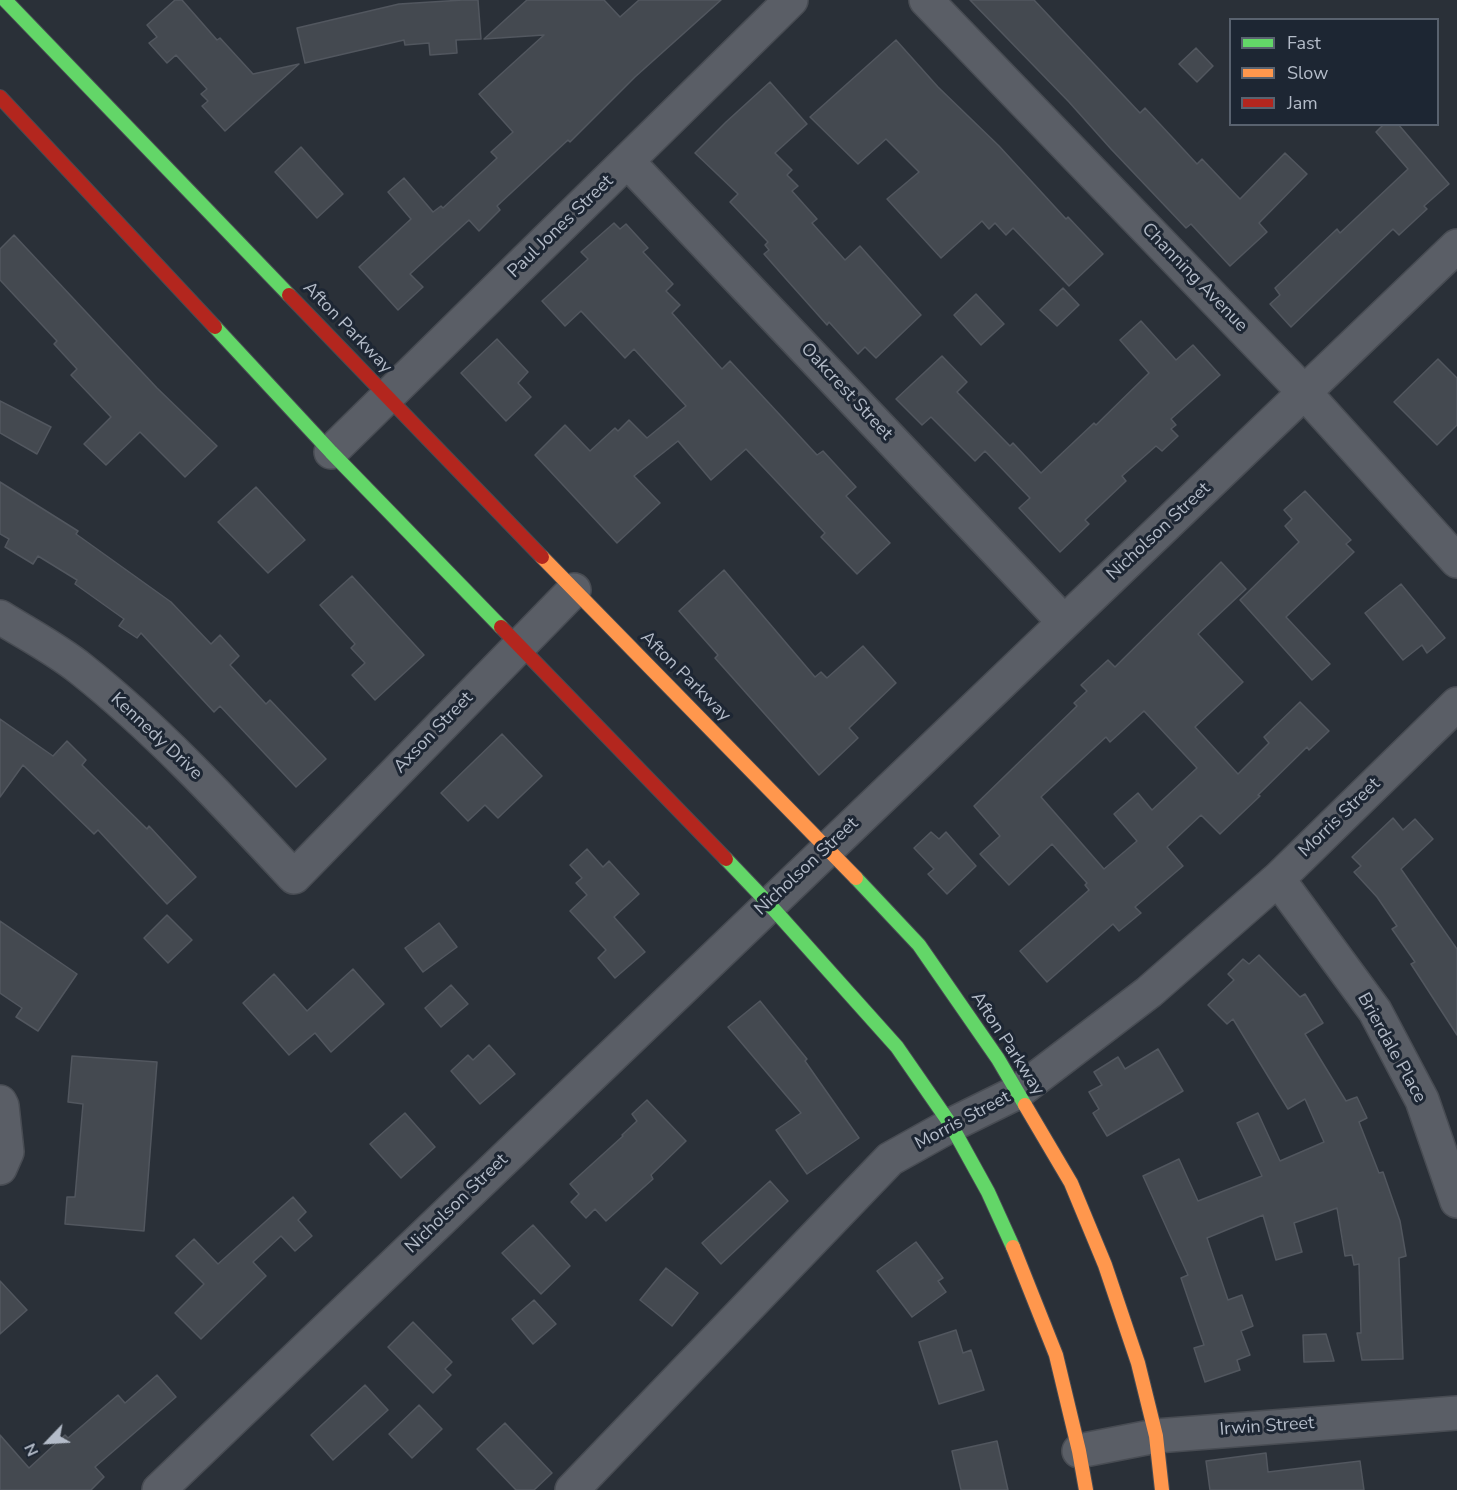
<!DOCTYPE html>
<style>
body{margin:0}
#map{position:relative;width:1457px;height:1490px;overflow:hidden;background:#2a3038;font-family:"Nunito Sans",sans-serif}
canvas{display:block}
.legend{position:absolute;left:1229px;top:18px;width:210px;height:108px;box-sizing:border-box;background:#1d2633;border:2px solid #59626f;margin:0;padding:8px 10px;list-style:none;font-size:18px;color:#b4bcc9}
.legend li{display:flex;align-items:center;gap:12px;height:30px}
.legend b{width:30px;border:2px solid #59626f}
.north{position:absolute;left:18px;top:1412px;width:60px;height:60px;-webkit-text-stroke:4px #1d2633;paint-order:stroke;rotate:245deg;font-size:16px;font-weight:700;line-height:24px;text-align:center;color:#b4bcc9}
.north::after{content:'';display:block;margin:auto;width:21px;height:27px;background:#b4bcc9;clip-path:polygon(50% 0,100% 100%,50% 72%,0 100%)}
</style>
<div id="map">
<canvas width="1457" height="1490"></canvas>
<ul class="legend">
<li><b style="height:8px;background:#63d668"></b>Fast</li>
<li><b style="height:8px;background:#ff974d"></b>Slow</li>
<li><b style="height:8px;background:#b3261e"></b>Jam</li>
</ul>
<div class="north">N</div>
</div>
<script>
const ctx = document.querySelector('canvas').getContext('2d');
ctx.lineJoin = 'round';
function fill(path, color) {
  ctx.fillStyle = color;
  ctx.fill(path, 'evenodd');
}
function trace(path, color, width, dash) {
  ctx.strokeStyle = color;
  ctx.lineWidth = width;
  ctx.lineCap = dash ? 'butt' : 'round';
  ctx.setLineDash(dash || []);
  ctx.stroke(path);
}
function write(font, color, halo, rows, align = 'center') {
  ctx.font = font + ' "Nunito Sans",sans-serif';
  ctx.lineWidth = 6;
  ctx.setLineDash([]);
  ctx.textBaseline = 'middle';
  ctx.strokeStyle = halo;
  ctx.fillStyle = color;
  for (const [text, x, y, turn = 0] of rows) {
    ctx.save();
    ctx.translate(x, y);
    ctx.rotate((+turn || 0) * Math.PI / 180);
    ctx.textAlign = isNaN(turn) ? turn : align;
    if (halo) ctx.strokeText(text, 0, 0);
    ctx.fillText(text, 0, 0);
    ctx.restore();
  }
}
const building = new Path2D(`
 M175,0H182L217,40L220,38L253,74L299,64L225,131L202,106L208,101L201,94L207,89L176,55L167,63L149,43L157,37L147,25Z
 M463,0H478L481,39L456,40L457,53L430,55L429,43L405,45L404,40L305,63L297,28L399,4Z
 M527,0H604L620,17L639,0H721L635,77L570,142L568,140L497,206L500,210L479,231L469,220L410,274L423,287L398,310L359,267L411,219L388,192L404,178L433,212L441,206L443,208L497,158L491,152L513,132L479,94L544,35L484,39Z
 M970,0H1034L1140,113L1145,108L1197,164L1202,159L1240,199L1285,153L1307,174L1259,223L1267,232L1230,266L1191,224L1186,228L1111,149L1069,102Z
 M896,40L938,87L999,146L1066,219L1068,217L1103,254L1069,286L1013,228L1006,235L995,223L989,229L982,221L941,258L887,199L919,172L886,139L858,164L810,117Z
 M1196,48L1213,66L1197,82L1179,64Z
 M770,82L807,124L775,153L792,170L787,175L798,186L792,191L817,219L812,223L845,260L860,246L921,315L876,358L865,347L858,354L829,322L827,325L786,279L764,254L769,250L765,245L768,242L730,202L738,194L695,153L726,122Z
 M1384,124H1398L1449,184L1424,206L1427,209L1399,235L1393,229L1291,327L1270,304L1280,295L1275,288L1337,229L1340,233L1408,169L1376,132Z
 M301,147L343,194L317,218L275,172Z
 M614,223L620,229L626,224L648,248L643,252L673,284L666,291L680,305L672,313L722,369L730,361L817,455L823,451L856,487L846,496L890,543L857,574L821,537L825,533L746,449L711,480L678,441L634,476L660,503L617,543L535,455L565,425L590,451L615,428L618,431L629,420L647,438L686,406L634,349L625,358L581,311L565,326L542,301L588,259L581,252Z
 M14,235L157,388L217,446L185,477L140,432L106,465L84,444L111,417L71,375L77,369L54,344L57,341L0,280V249Z
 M1063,288L1079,305L1057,326L1040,310Z
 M976,294L1004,324L981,345L954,315Z
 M1141,321L1176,360L1193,345L1220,375L1171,419L1176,425L1171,429L1178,436L1162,451L1156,446L1122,476L1126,481L1085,520L1089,524L1060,552L1019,508L1030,498L985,451L975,461L931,417L922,425L896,399L942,356L967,382L957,392L1010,446L1013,443L1041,473L1094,423L1096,425L1149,373L1120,340Z
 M497,339L528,372L518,383L531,397L506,421L461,373Z
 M1438,359L1457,378V425L1437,445L1394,402Z
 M0,401L51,427L37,454L0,433Z
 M0,482L78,531L76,534L171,602L211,644L220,635L239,656L230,665L266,704L270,700L326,759L296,787L220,706L214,712L141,633L137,638L119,626L124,619L75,584L77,580L38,556L33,564L5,547L9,539L0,534Z
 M256,487L305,540L268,573L218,522Z
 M1305,491L1351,540L1346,544L1354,552L1286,617L1330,664L1312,680L1240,600L1299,542L1285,526L1292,519L1284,510Z
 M1221,562L1246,589L1198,634L1243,682L1195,727L1238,774L1269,743L1264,737L1300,702L1329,731L1309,750L1307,747L1258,795L1260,796L1220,834L1201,815L1167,847L1183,866L1135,907L1141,913L1119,931L1113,924L1047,982L1020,951L1089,890L1085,885L1087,883L1052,844L1009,885L980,854L1000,836L974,806L1077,706L1074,703L1087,691L1081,685L1108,660L1115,667ZM1144,711L1197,768L1152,810L1138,793L1114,814L1137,841L1104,869L1041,797L1106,737L1110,742Z
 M724,570L815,677L821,672L827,678L863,646L896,683L849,728L858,738L819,775L715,658L718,655L679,611Z
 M352,576L424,655L375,700L352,675L365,663L351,648L355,644L320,605Z
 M1401,584L1445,638L1427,653L1422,645L1403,660L1365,613Z
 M0,719L53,756L67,741L86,760L82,765L147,829L149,826L196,877L167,904L98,830L94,834L23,765L0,797Z
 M502,734L542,776L498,818L485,805L468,821L441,793Z
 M1393,818L1403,830L1415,819L1433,839L1401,869L1457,949V1035L1411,964L1415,962L1392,929L1397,926L1377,897L1354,872L1361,866L1352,857Z
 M931,832L939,839L946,832L976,866L947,894L928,874L934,869L914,848Z
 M587,849L603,867L609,861L639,894L614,917L645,952L615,978L598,958L606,950L570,911L587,895L576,883L582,878L570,865Z
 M167,915L192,940L168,963L144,938Z
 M0,921L77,974L38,1031L16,1017L22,1008L0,993Z
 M439,923L457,947L423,972L405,948Z
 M1259,955L1300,997L1305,994L1323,1023L1305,1034L1346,1101L1357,1097L1367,1118L1359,1122L1379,1173L1383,1172L1400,1221L1406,1256L1399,1258L1403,1359L1362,1360L1357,1333H1361L1359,1264L1354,1265L1352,1255L1345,1256L1337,1208L1294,1223L1302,1252L1276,1260L1263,1215L1207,1238L1228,1300L1242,1295L1253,1326L1241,1331L1250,1355L1237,1360L1240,1370L1205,1382L1194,1348L1204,1345L1181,1278L1188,1275L1143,1176L1179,1159L1198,1201L1262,1176L1237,1123L1258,1113L1280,1161L1324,1142L1305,1099L1288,1109L1233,1019L1227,1024L1208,1005L1234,980L1228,974L1243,959L1249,964Z
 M353,969L384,1004L331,1052L315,1033L289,1055L243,1003L274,974L307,1011Z
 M451,985L468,1004L441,1027L425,1008Z
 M760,1001L807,1059L805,1061L859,1138L807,1174L776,1130L801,1113L728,1027Z
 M489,1045L515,1074L480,1104L451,1071L468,1055L473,1060Z
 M1158,1049L1183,1091L1107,1136L1093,1113L1099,1109L1089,1092L1102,1085L1094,1072L1118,1057L1125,1069Z
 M72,1056L157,1062L144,1231L65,1224L67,1197H75L83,1104L68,1102Z
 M647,1100L686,1141L651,1175L653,1179L606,1221L595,1209L586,1218L571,1202L579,1194L570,1184L623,1136L622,1135L637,1121L632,1114Z
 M405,1113L435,1147L401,1178L370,1144Z
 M770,1181L788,1201L721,1264L702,1243Z
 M293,1197L306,1212L298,1220L312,1236L295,1251L281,1236L253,1262L266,1276L201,1339L175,1313L204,1284L176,1256L194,1239L218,1264Z
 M533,1225L570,1266L541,1294L502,1253Z
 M916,1242L943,1278L938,1281L946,1292L912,1317L877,1271Z
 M666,1268L698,1293L672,1326L640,1300Z
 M0,1281L27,1310L0,1334Z
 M534,1300L556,1324L533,1344L512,1319Z
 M413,1322L452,1362L445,1369L451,1375L433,1393L388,1347Z
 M956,1330L963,1353L971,1350L984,1390L939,1404L919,1342Z
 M1326,1334L1334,1361L1304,1362L1303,1335Z
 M157,1375L176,1397L95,1467L104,1477L91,1490H0V1435L29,1468L65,1435L68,1438L118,1395L125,1403Z
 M365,1385L388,1410L333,1460L311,1435Z
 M419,1405L442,1429L412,1458L389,1434Z
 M505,1423L552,1473L534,1490H516L477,1449Z
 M997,1441L1008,1490H961L952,1451Z
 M1266,1453L1268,1472L1360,1461L1364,1490H1210L1206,1461Z`);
fill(building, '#444950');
trace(building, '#52575f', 1.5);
const street = new Path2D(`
 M926,0L1305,393L1457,561
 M628,162L1064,622
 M331,452L791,0
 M0,617C27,634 56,649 81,669C159,731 226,804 294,877L574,590
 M1278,879L1375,1011L1422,1100L1457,1201
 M0,1102L2,1106L7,1152L0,1168
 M1079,1451L1156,1436L1457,1413
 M159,1490L1457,246
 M572,1490L890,1159L951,1125L1018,1092L1149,992L1278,879L1457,704`);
const fast = new Path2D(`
 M5,0L289,295
 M215,327L331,452L501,627
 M726,859L769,904L897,1047L951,1125L988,1192L1013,1247
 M856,878L919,945L998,1059L1025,1105`);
const slow = new Path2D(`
 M542,557L856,878
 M1025,1105L1071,1183L1105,1265L1138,1363L1156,1436L1162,1490
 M1013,1247L1056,1355L1079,1451L1086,1490`);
const jam = new Path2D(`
 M0,97L215,327
 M289,295L542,557
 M501,627L726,859`);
trace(street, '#484c53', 36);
trace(fast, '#484c53', 16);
trace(slow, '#484c53', 16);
trace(jam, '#484c53', 16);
trace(street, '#5a5e66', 33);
trace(fast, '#63d668', 14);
trace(slow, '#ff974d', 14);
trace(jam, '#b3261e', 14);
write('18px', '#b4bcc9', '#1d2633', [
 ["Paul Jones Street",561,227,-44],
 ["Channing Avenue",1194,278,46],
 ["Afton Parkway",347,328,46],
 ["Oakcrest Street",846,392,47],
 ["Nicholson Street",1159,532,-43],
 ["Afton Parkway",685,677,45],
 ["Axson Street",434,733,-46],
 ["Kennedy Drive",156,737,43],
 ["Morris Street",1340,818,-44],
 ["Nicholson Street",807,867,-43],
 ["Afton Parkway",1007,1044,57],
 ["Brierdale Place",1391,1048,61],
 ["Morris Street",963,1121,-28],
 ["Nicholson Street",457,1204,-44],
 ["Irwin Street",1267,1427,-4]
]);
</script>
